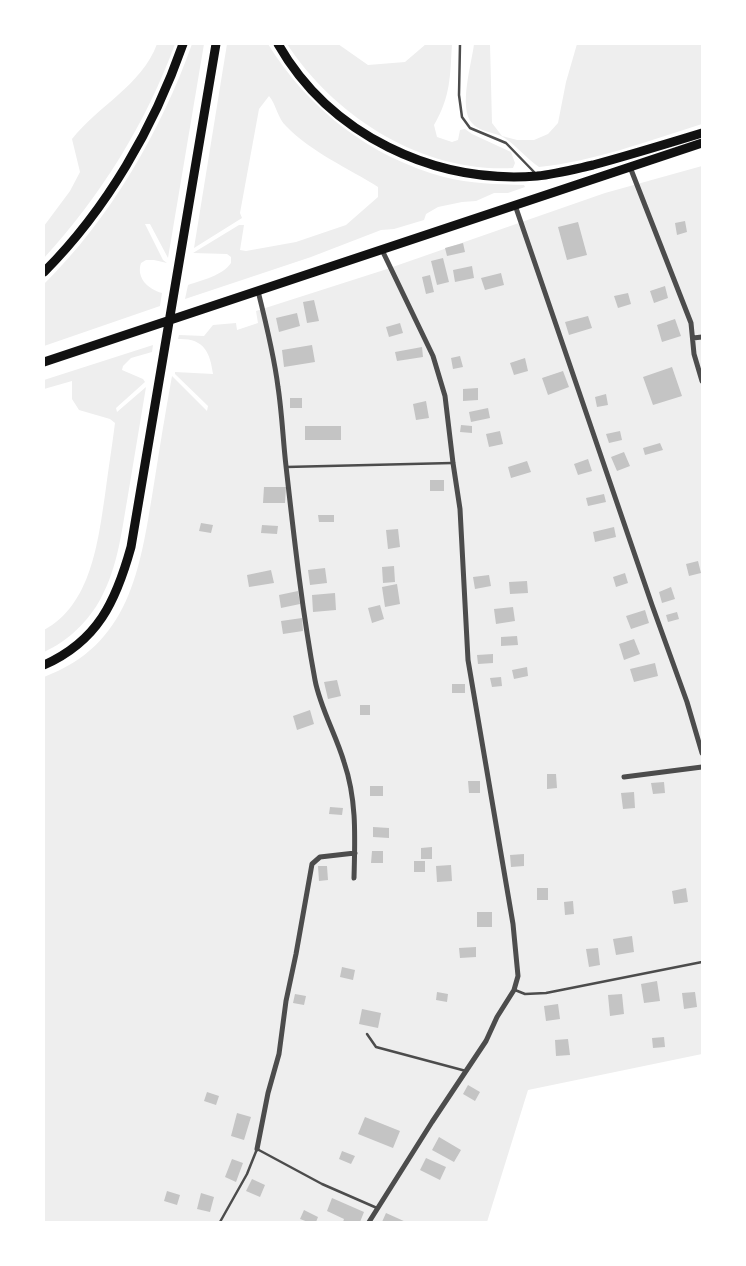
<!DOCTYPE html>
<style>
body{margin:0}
#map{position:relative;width:746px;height:1266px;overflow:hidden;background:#fff;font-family:"Source Sans 3",sans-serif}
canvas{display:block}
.frame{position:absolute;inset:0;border:45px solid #fff;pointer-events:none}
</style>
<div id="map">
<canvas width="746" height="1266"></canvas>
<div class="frame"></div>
</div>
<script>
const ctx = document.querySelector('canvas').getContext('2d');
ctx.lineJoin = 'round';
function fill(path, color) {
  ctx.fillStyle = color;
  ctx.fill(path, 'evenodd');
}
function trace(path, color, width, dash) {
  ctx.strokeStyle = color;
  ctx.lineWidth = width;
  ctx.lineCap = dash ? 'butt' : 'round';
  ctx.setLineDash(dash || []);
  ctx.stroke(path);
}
fill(new Path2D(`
 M157,44H175C146,123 101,196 44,258V226L70,191L80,172L72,139C98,106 142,85 157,44Z
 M192,44H204L168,258L150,224H145L163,260L167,263L154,260H146L141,263C136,278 148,289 162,293L160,306L44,346V284C110,219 161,131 192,44Z
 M227,44H268C308,109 370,157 444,177C470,184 497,184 524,185L525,187L508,193H494L476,201L462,202L438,207L426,214L424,220L394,229L381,230L311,257L185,299L188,285C202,280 222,276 231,263V257L227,254L193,253L239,225H244L240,250L246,251L296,242L346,225L378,197V187C350,169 309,151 286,126C278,119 276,104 269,96L259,109L240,213L242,218L194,248Z
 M287,44H338L368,65L405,62L426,44H452C450,76 451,96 434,125L437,137L452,142L458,140L460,130L465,129L472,134L511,152L515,163L513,168C422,173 335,117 287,44Z
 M474,44H490L492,123L502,136L517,140H534L548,134L558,123L566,82L577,44H702V124C648,141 595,161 539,167C526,158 516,145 503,137C494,132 479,132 472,123C458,109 472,62 474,44Z
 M702,166V1054L528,1090L487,1222H44V677C130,645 140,569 153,490C159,452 165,414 172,376L207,411L208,406L175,374V372L213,374C210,351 203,338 178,339L179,335L204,336L213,325L236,323L237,330L258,323L256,311L384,270L605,193Z
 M153,345L152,352L131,358L123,366L122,370L143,379L145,382L116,408L117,412L146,387C140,423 134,459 128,495C122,529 118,567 101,598C89,621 68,641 44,652V630C91,605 98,542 105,495C108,471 112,447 115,423L110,419L79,410L72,399V381L44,389V380Z`), '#eee');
fill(new Path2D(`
 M685,221L687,232L677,235L675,223Z
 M578,222L587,255L567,260L558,227Z
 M463,243L465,252L447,256L445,248Z
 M443,258L449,282L437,285L431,261Z
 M472,266L474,278L455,282L453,270Z
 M501,273L504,285L485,290L481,278Z
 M430,275L434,292L426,294L422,277Z
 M665,286L668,298L654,303L650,291Z
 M628,293L631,304L618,308L614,296Z
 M314,300L319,321L307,323L303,302Z
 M297,313L300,326L279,332L276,318Z
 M588,316L592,328L569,335L565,322Z
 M675,319L681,336L662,342L657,325Z
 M400,323L403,333L389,337L386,327Z
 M312,345L315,362L284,367L282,350Z
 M422,347L423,357L397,361L395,352Z
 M460,356L463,367L453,369L451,358Z
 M525,358L528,371L514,375L510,363Z
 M672,367L682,396L653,405L643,377Z
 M563,371L569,387L548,395L542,378Z
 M478,388V400L463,401V389Z
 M606,394L608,405L597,407L595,397Z
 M290,398H302V408H290Z
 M426,401L429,418L416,420L413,404Z
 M488,408L490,418L471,422L469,412Z
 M461,425L472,426V433L460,432Z
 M305,426H341V440H305Z
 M500,431L503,444L489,447L486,434Z
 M620,431L622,440L609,443L606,434Z
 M660,443L663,450L645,455L643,448Z
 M624,452L630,466L617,471L611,457Z
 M588,459L592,471L578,475L574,464Z
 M527,461L531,472L511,478L508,467Z
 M430,480H444V491H430Z
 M264,487H286L285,503H263Z
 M604,494L606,502L588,506L586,498Z
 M318,515H334V522H319Z
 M201,523L213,525L211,533L199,531Z
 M262,525L278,526L277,534L261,533Z
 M614,527L616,537L595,542L593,532Z
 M398,529L400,547L388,549L386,530Z
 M698,561L701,573L689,576L686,564Z
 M394,566L395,582L383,583L382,567Z
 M325,568L327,583L310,585L308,570Z
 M271,570L274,583L249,587L247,575Z
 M625,573L628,583L616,587L613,577Z
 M489,575L491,586L475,589L473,577Z
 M527,581L528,593L510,594L509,582Z
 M397,584L400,604L385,607L382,587Z
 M671,587L675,599L662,603L659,592Z
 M298,591L300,604L281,608L279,595Z
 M335,593L336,610L313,612L312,595Z
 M380,605L384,619L372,623L368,608Z
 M513,607L515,621L496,624L494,609Z
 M645,610L649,623L631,629L626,616Z
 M677,612L679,619L668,622L666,615Z
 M302,618L303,631L283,634L281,621Z
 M517,636L518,645L501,646V637Z
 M634,639L640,654L624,660L619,644Z
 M493,654V663L478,664L477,655Z
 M655,663L658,676L634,682L630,669Z
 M527,667L528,676L514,679L512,670Z
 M501,677L502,686L492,687L490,678Z
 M337,680L341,696L328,699L324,682Z
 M452,684H465V693H452Z
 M360,705H370V715H360Z
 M310,710L314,724L297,730L293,716Z
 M547,774H556L557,788L547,789Z
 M468,781H480V793H469Z
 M664,782L665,793L653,794L651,783Z
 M370,786H383V796H370Z
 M634,792L635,808L623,809L621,793Z
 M330,807L343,808L342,815L329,814Z
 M373,827L389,828V838L373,837Z
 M432,847V859H421V848Z
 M372,851H383V863H371Z
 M524,854V866L511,867L510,855Z
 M414,861H425V872H414Z
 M451,865L452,881L437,882L436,866Z
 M318,866H327L328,880L319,881Z
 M537,888H548V900H537Z
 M686,888L688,902L674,904L672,891Z
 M573,901L574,914L565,915L564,902Z
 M477,912H492V927H477Z
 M632,936L634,952L616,955L613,939Z
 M476,947V957L460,958L459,948Z
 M598,948L600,965L589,967L586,949Z
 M342,967L355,970L353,980L340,977Z
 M657,981L660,1001L644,1003L641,984Z
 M437,992L448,994L447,1002L436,1000Z
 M695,992L697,1007L684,1009L682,993Z
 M295,994L306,996L304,1005L293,1003Z
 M622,994L624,1014L610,1016L608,995Z
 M558,1004L560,1019L546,1021L544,1006Z
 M362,1009L381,1013L378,1028L359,1024Z
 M664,1037L665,1047L653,1048L652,1038Z
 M568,1039L570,1055L556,1056L555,1040Z
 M468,1085L480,1092L475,1101L463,1094Z
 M207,1092L219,1096L216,1105L204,1101Z
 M237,1113L251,1117L244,1140L231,1136Z
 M365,1117L400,1131L393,1148L358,1134Z
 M439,1137L461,1150L454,1162L432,1150Z
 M342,1151L355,1156L351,1164L339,1159Z
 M426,1158L446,1167L440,1180L420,1170Z
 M232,1159L243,1163L236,1182L225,1177Z
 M252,1179L265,1185L260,1197L246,1191Z
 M167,1191L180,1195L177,1205L164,1201Z
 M201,1193L214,1197L210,1212L197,1209Z
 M332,1198L364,1212L360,1222H343L344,1219L327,1211Z
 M304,1210L318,1217L316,1222H308L300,1219Z
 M386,1213L406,1222H382Z`), '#c4c4c4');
trace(new Path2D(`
 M460,44L459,95L462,117L470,128L506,143L535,173
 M286,467L452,463
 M515,990L525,994L546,993L702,962
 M367,1034L376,1047L466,1071
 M220,1222L247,1174L257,1149L322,1184L377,1208`), '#4c4c4c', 2.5);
trace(new Path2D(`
 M630,167L691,323L694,354L702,381
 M515,205L652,605L687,702L702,753
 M258,291C266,323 274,355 278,387C282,413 283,440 286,466C294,537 302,610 315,680C320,707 336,735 344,762C357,800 355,838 354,878
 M693,338L702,337
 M624,777L702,767
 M257,1149L268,1093L279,1054L286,1001L296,954L312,864L320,857L355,853
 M369,1222L432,1122L486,1041L497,1017L514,990L518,976L513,924L468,660L460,509L453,463L445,396L433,356L382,250`), '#4c4c4c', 5);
trace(new Path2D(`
 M278,44C330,135 434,184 537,176C556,174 575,169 593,165C630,155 666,144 702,133
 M44,272C107,209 154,127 183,44
 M44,362L702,143
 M44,665C98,641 116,601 131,547L216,44`), '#111', 9);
</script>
